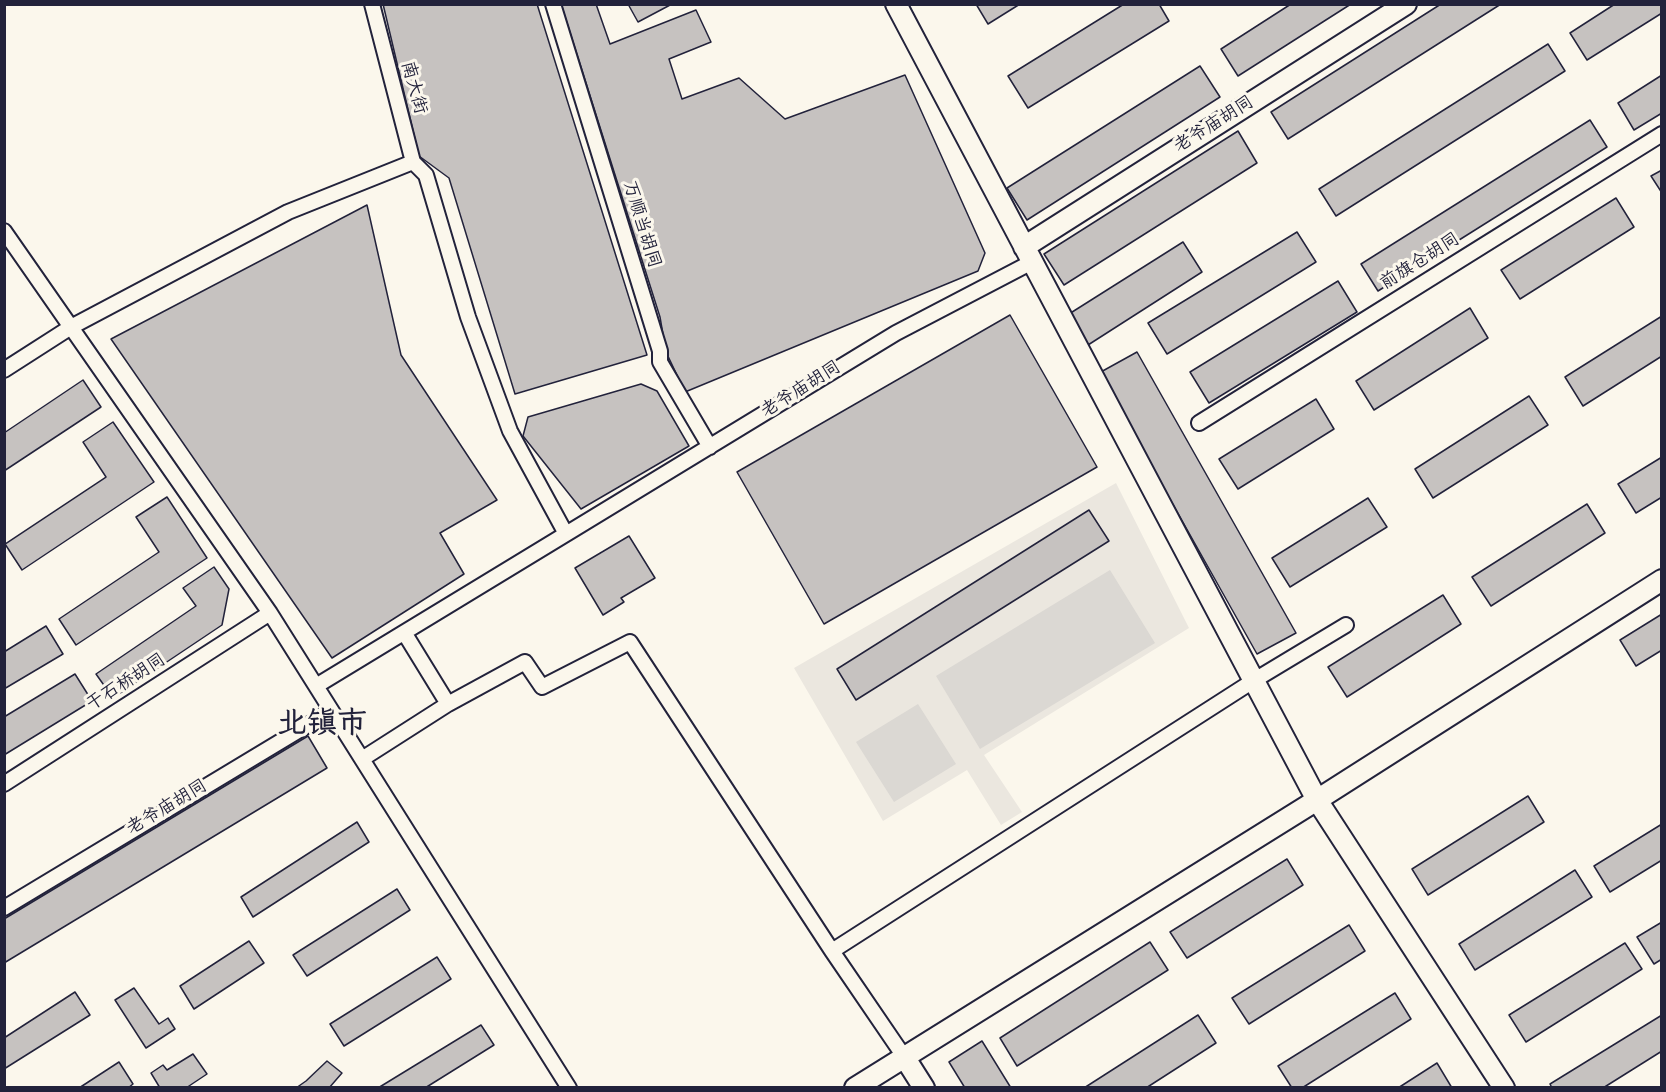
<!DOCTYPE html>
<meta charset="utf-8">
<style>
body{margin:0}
#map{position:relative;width:1666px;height:1092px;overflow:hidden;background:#fbf7ec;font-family:"Gochi Hand",sans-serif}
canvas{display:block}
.frame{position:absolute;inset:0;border:6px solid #22223b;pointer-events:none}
</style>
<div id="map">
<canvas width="1666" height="1092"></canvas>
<div class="frame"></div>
</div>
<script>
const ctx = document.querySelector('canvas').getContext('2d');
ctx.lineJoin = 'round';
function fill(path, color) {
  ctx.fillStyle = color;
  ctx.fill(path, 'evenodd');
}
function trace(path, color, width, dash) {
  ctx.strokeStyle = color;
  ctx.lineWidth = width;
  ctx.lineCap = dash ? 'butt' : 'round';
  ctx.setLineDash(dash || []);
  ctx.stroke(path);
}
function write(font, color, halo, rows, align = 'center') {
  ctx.font = font + ' "Gochi Hand","LXGW WenKai TC",sans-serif';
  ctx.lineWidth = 6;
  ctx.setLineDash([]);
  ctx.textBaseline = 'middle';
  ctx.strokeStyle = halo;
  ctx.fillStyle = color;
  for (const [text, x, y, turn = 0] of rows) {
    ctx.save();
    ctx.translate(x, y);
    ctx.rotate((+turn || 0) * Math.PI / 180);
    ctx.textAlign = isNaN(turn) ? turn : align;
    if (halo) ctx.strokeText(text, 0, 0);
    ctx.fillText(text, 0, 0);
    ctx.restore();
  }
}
fill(new Path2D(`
 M1116,483L1189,628L984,755L1022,812L1001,825L967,770L883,821L794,668Z`), '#ebe7df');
fill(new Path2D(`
 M1110,570L1155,643L980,749L936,676Z
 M918,704L956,764L894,802L856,742Z`), '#dbd8d3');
const building = new Path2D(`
 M383,4H537L647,355L515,394L449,178L419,156Z
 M561,4H596L610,44L696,10L711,42L669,59L682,99L739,78L785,119L905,75L985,253L978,271L685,392L666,352L660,317Z
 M628,4H672L638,22Z
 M976,4H1020L988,24Z
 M1124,4H1159L1169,21L1028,108L1008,76Z
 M1291,4H1351L1238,76L1221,49Z
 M1441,4H1501L1288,139L1271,112Z
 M1615,4H1662V13L1587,60L1570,33Z
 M1548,44L1565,71L1336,216L1319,189Z
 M1200,66L1220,97L1027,220L1007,188Z
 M1662,75V113L1634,130L1618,103Z
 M1590,120L1607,147L1378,291L1361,264Z
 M1238,131L1257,163L1064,285L1044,254Z
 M1662,170V193L1651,176Z
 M1616,198L1634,227L1520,299L1501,270Z
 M367,205L401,355L497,500L440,533L464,574L332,658L111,339Z
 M1297,232L1316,262L1167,354L1148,323Z
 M1183,242L1202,272L1088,345L1069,314Z
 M1338,281L1357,312L1209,403L1190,372Z
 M1470,308L1488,338L1374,410L1356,381Z
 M1010,315L1097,467L824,624L737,472Z
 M1662,316V356L1583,406L1565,377Z
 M1137,352L1296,633L1257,654L1099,373Z
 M83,380L101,407L4,471V433Z
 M641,384L657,391L689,446L581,509L523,436L528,417Z
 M1529,396L1548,425L1433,498L1415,469Z
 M1316,399L1334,429L1238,489L1219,459Z
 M113,422L154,482L22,570L5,544L106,477L83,442Z
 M1662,457V497L1636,513L1618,484Z
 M167,497L207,558L76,645L59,619L159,552L136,517Z
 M1368,498L1387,527L1290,587L1272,558Z
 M1587,504L1605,533L1491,606L1472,577Z
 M1089,510L1109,541L856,700L837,669Z
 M629,536L655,578L621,598L624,602L603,615L575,568Z
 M214,567L229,589L222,625L113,698L96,674L196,606L183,588Z
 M1443,595L1461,624L1347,697L1328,667Z
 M1662,614V650L1636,666L1620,640Z
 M46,626L63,654L4,689V652Z
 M75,674L92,701L4,755V717Z
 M308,736L327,768L4,963V919Z
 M1528,796L1544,822L1428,895L1412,869Z
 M357,822L369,842L253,917L241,897Z
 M1662,824V860L1610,892L1594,866Z
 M1287,859L1303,885L1187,958L1170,932Z
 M1575,870L1592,897L1475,970L1459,944Z
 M397,889L410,910L307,976L293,955Z
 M1662,922V959L1654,964L1637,937Z
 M1349,925L1365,951L1249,1024L1232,998Z
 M249,941L264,963L194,1009L180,986Z
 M1150,942L1168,970L1017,1066L1000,1038Z
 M1625,943L1642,969L1526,1042L1509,1015Z
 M437,957L451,979L344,1046L330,1024Z
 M134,988L159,1024L168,1018L175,1029L146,1048L115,1000Z
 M75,992L90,1015L4,1069V1038Z
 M1395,993L1411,1019L1302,1088H1292L1278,1066Z
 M1198,1015L1216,1043L1146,1088H1084Z
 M1662,1015V1051L1603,1088H1552L1550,1084Z
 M481,1025L494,1045L425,1088H378Z
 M982,1041L1011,1088H965L949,1062Z
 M193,1054L207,1074L186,1088H160L151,1073L163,1065L167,1070Z
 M327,1061L342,1073L329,1088H296L306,1081Z
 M119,1062L133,1084L128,1088H79Z
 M1437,1063L1452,1088H1398Z`);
fill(building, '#c6c2c0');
trace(building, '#22223b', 1.5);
const street = new Path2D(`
 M553,4L660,351V362L710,447
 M4,231L270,613L569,1088
 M4,370L71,327L288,212L413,162
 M1199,423L1662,134
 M566,534L896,333L1032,262
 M405,634L448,704
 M316,686L566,534L510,431L468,317L426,175L413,162L372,4
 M362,759L448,704L525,662L542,687L630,642L832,951L905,1058
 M4,784L270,613
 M4,908L331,711
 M832,951L1253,681L1346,625`);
const secondary = new Path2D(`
 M896,4L1317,800L1504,1088
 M1024,247L1406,4
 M905,1058L924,1088
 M855,1088L1317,800L1662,580`);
trace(street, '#22223b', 18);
trace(secondary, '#22223b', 24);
trace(street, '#fbf7ec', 14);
trace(secondary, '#fbf7ec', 20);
write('18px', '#22223b', '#fbf7ec', [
 ["南大街",412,88,75],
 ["老爷庙胡同",1215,126,-32],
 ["万顺当胡同",640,225,73],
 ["前旗仓胡同",1421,263,-32],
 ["老爷庙胡同",802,391,-32],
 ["干石桥胡同",127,684,-33],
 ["老爷庙胡同",168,809,-31]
]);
write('bold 30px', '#22223b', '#fbf7ec', [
 ["北镇市",322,727]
]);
</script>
